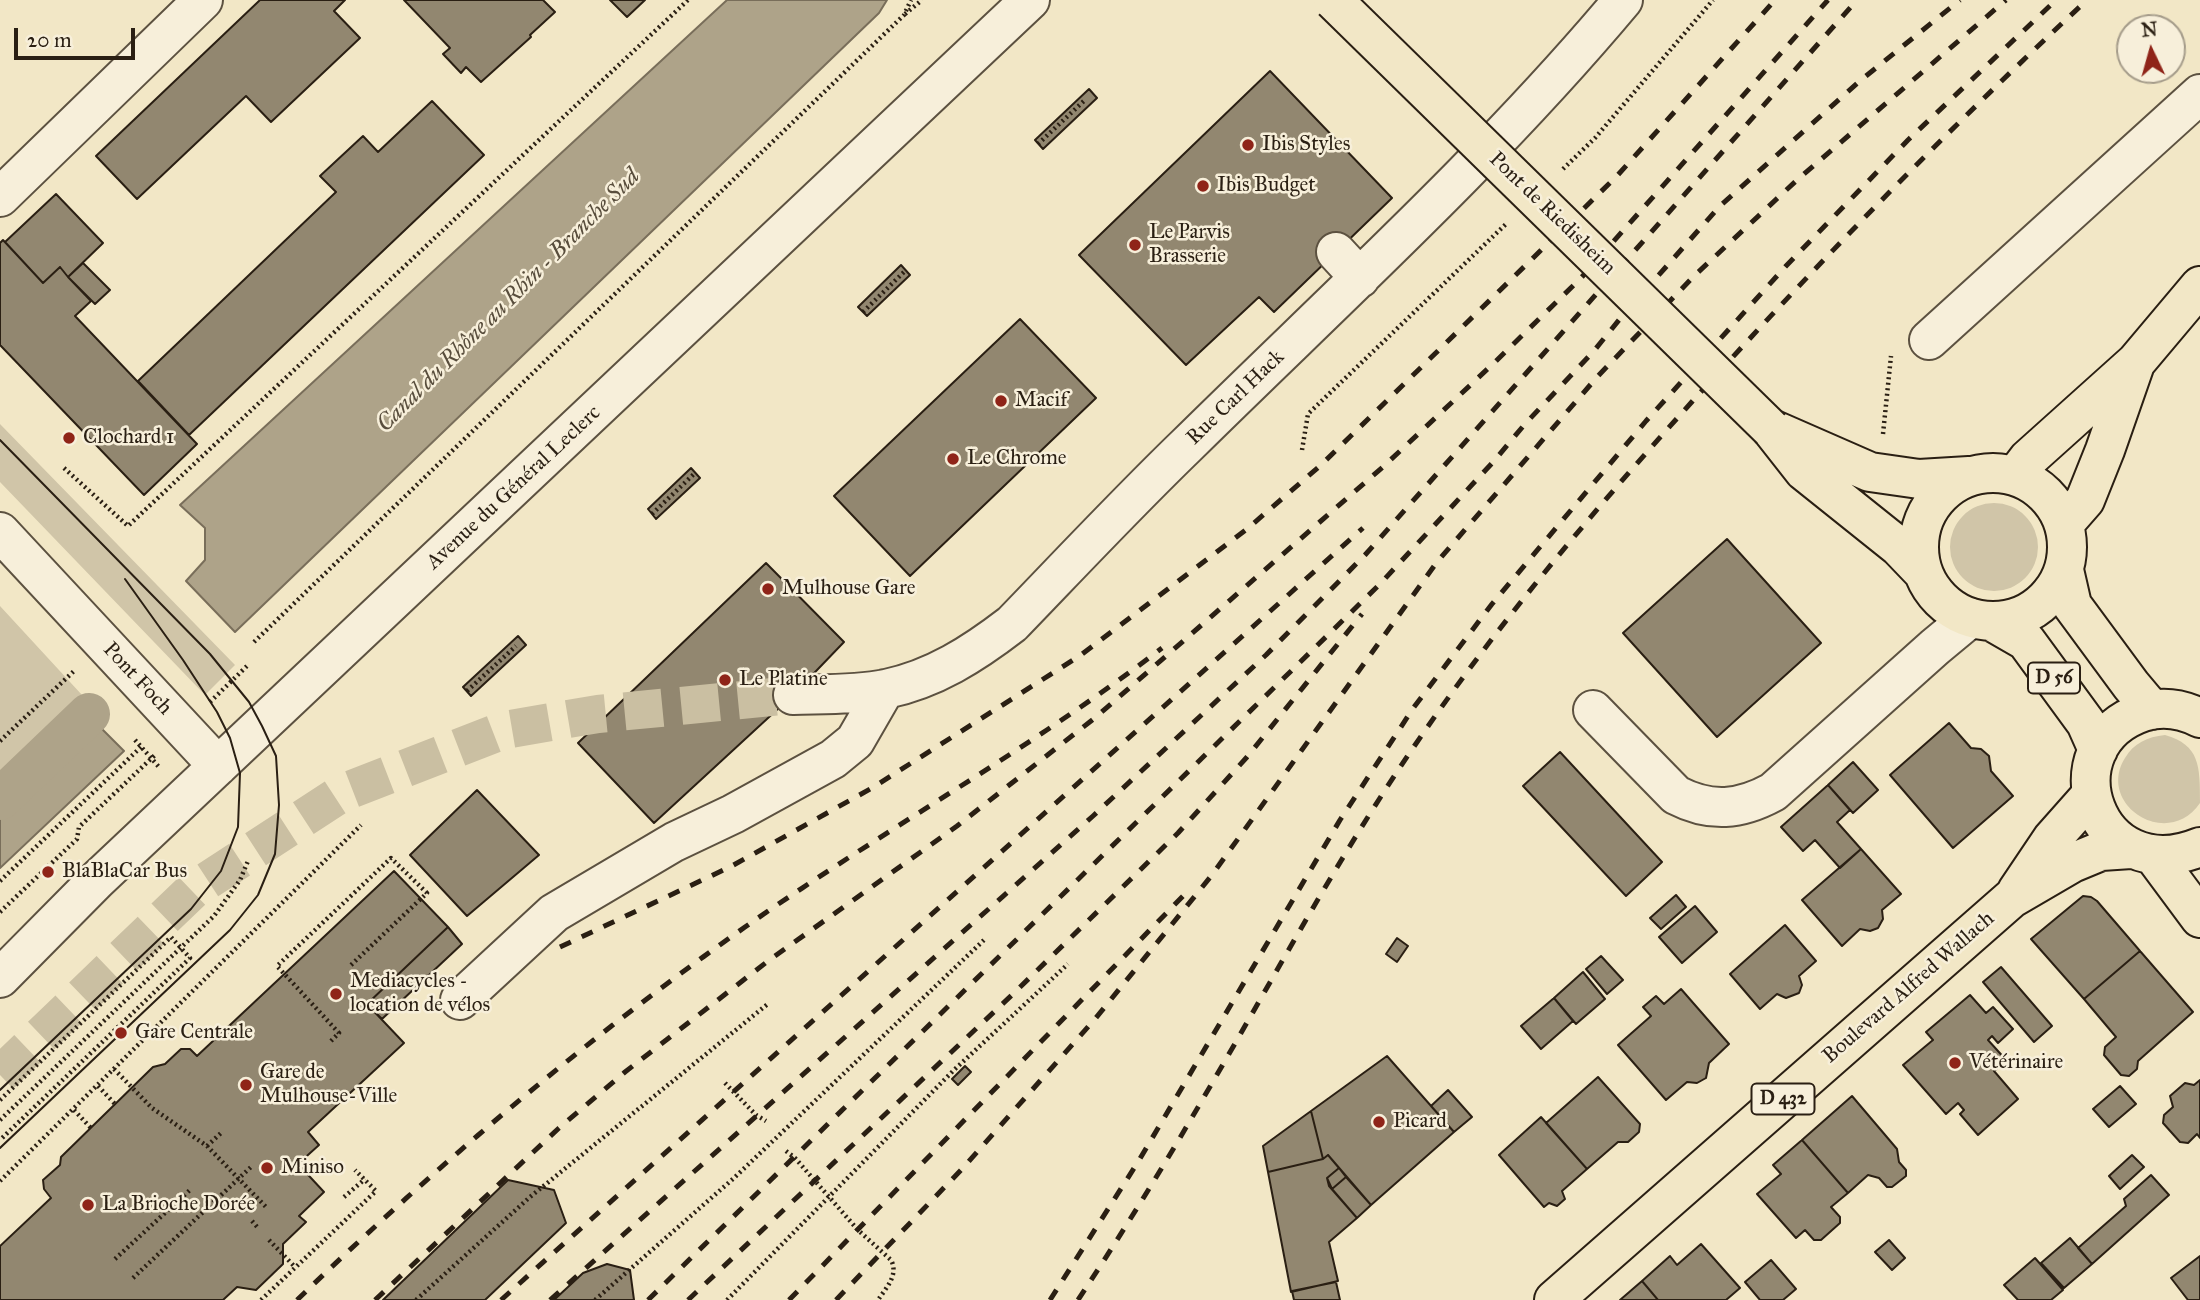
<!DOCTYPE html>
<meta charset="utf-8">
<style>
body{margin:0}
#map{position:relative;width:2200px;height:1300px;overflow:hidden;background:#f2e7c6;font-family:"IM FELL Great Primer",serif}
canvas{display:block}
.north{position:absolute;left:2116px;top:14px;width:70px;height:70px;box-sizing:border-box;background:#f7efda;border:2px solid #a59c8a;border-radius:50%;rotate:355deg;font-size:19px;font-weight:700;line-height:28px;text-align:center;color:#2a1f13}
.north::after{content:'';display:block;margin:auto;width:24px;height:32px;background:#8f2418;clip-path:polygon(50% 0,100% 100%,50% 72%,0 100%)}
.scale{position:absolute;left:14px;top:28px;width:121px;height:32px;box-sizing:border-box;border:4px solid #2a1f13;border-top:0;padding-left:9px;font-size:21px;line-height:24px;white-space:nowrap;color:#2a1f13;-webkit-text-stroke:5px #f7efda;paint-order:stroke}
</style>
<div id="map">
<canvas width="2200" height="1300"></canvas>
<div class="north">N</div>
<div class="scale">20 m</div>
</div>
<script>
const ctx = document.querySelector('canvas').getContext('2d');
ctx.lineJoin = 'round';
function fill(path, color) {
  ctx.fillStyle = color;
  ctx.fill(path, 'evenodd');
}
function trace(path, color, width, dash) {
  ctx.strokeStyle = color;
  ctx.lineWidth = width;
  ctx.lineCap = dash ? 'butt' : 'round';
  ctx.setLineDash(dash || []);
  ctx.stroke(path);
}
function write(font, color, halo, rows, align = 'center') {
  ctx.font = font + ' "IM FELL Great Primer",serif';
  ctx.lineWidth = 5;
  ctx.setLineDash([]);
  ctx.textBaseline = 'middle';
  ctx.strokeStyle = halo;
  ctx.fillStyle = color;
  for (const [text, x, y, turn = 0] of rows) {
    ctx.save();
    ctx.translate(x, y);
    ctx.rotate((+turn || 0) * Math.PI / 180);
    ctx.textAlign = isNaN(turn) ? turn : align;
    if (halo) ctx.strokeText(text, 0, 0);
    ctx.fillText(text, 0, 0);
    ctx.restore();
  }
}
fill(new Path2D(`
 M0,424L235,665L205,695L0,482Z
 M1950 547a44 44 0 1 1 88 0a44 44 0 1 1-88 0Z
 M0,606L82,695L0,773Z
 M2165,735C2200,745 2200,766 2200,803C2167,851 2096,804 2125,758C2134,743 2147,737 2165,735Z`), '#d0c5a8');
const water = new Path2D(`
 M727,0H887L879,13L235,632L186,581L205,560V528L180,505Z
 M75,702L124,751L0,868V773Z`);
fill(water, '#aea389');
trace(water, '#796e5a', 2);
trace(new Path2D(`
 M0,799L89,714`), '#aea389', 42);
const building = new Path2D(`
 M260,0H345L334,11L360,38L271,122L246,96L137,199L96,156Z
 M404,0H543L555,12L530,35L531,37L481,82L466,67L461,73L443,54L450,48Z
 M610,0H645L627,17Z
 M1270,71L1392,198L1274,312L1259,297L1186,365L1079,255Z
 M1089,89L1097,98L1043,149L1035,140Z
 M432,101L484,155L189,435L138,381L336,192L320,176L363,136L378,152Z
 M56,194L103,243L68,277L60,267L43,283L5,242Z
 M3,240L43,283L60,267L68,277L91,301L75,316L197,444L144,495L0,345V243Z
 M83,263L110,290L95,304L68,277Z
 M901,265L910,275L867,316L858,307Z
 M1020,319L1096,398L910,576L834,496Z
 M691,468L700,478L656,519L648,509Z
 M1727,539L1821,643L1717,737L1623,633Z
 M766,563L844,642L793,695L654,823L578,743Z
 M518,636L526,645L471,696L463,687Z
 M1949,723L1971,748L1981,749L1989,756L1991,771L2013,796L1953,848L1890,775Z
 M1560,752L1662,862L1626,896L1523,786Z
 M1853,762L1878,790L1853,813L1828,785Z
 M1828,785L1850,810L1837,822L1861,849L1840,868L1815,840L1803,851L1781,827Z
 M477,790L539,855L467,916L410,855Z
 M1861,849L1901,894L1882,910L1883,919L1878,928L1870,931L1860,929L1842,946L1802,900Z
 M394,871L448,927L367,1004L404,1043L308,1132L319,1145L298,1164L324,1192L299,1216L306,1222L283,1244V1264L256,1290L237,1287L223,1300H0V1246L51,1198L44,1189L43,1180L60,1165L61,1157L153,1067L165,1064L181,1049H190L197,1056Z
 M1676,895L1686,907L1661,929L1650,918Z
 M2083,896L2091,897L2097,901L2140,951L2084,999L2031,939Z
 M1695,906L1717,932L1682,963L1659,937Z
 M1785,925L1816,961L1799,976L1802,985L1799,993L1786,998L1777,994L1760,1009L1730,974Z
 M448,927L462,944L382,1019L367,1004Z
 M1397,938L1408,946L1397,962L1386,954Z
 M2140,951L2193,1012L2138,1061L2137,1069L2129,1076L2121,1075L2104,1055L2105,1047L2116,1037L2084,999Z
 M1601,956L1623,980L1607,994L1586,969Z
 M2001,967L2052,1026L2034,1042L1983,982Z
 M1583,972L1605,999L1576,1024L1554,998Z
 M1681,989L1729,1044L1709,1063L1706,1078L1697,1083L1687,1082L1666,1100L1618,1045L1651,1016L1643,1007L1656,996L1664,1004Z
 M1970,995L1986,1013L1993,1007L2013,1029L1998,1043L1992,1036L1988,1040L2007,1061L1994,1071L2018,1099L1978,1135L1960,1114L1964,1110L1958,1103L1946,1114L1903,1065L1933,1040L1926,1032Z
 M1554,998L1573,1021L1541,1049L1521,1026Z
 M1387,1056L1454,1132L1371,1205L1328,1155L1323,1159L1311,1111Z
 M965,1066L971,1072L958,1085L952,1079Z
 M1598,1077L1640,1124L1639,1132L1628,1142H1618L1587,1169L1546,1123Z
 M2200,1080V1138L2197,1134L2188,1143L2180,1142L2163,1123L2164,1115L2173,1107L2170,1096L2185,1083L2194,1085Z
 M2120,1086L2136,1104L2109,1127L2093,1109Z
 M1448,1090L1472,1117L1454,1132L1431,1106Z
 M1852,1096L1897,1149L1899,1162L1906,1170V1176L1892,1187H1887L1879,1178L1868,1175L1848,1193L1802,1140Z
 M1311,1111L1323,1159L1268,1172L1263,1146Z
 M1541,1117L1587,1169L1562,1191L1565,1199L1557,1206L1549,1203L1544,1207L1499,1155Z
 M1802,1140L1848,1193L1831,1207L1840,1217V1223L1821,1240H1814L1805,1230L1796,1238L1757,1194L1781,1174L1773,1165Z
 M1328,1155L1339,1168L1327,1178L1329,1186L1357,1218L1329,1242L1338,1281L1291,1292L1268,1172L1323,1159Z
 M2132,1155L2144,1167L2120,1189L2109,1176Z
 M1339,1168L1346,1177L1332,1189L1327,1178Z
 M2151,1175L2169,1195L2092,1264L2078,1248L2126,1206L2124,1199Z
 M1346,1177L1371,1205L1357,1218L1332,1189Z
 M508,1180L554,1190L566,1223L485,1300H383Z
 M2070,1238L2092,1264L2064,1288L2041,1263Z
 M1889,1240L1905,1258L1892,1270L1875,1252Z
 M1701,1244L1740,1288L1726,1300H1658L1642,1281L1670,1256L1677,1265Z
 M2200,1256V1300H2188L2171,1278Z
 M2035,1258L2063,1290L2051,1300H2018L2004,1285Z
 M1771,1260L1796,1289L1783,1300H1760L1745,1282Z
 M607,1264L630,1270L634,1300H554L583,1273Z
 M1642,1281L1658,1300H1620Z
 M1336,1282L1340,1300H1294L1292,1291Z`);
fill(building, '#928770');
trace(building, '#2a1f13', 2);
trace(new Path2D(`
 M0,1075L193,890L342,793L504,730L598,714L793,695`), '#cabfa2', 38, [38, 19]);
const minor = new Path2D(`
 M0,197L203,0
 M1336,252L1360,278
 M1929,340L2200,94
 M0,532L218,766
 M793,695C823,694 856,695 886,689C934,679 973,654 1012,624C1069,565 1126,504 1186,446C1334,300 1489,160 1623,0
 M1593,710L1676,795C1711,813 1740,810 1773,792L1935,647L1970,618
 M0,978L97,880L1030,0
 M460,1000L554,913L674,842L733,814L833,759L855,741L885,689`);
const major = new Path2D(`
 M1771,429L1804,471L1899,547L1922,571
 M1774,430L1870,472L1919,479L1969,476
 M1919 547a74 74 0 1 1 148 0a74 74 0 1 1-148 0Z
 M2015,476L2028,459L2136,362L2200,286
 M2064,524L2085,500L2105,450L2135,364
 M2064,570L2072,605L2131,685L2152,710
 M1993,622L2026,641L2086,723L2098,750
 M2200,718C2182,709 2162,706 2143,712C2046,745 2095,890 2200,847
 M2154,856L2200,918
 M2017,891L2052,839L2091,795
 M1554,1300L2012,898L2072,863L2101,851L2131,849`);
trace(minor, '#5c5140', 42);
trace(major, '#2a1f13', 42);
trace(new Path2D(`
 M905,14L922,0
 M1038,144L1086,99
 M1563,169L1595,138L1713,0
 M863,312L906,270
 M1883,434L1891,356
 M1302,450L1308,414L1506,224
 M64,468L128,526L688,0
 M652,514L695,473
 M254,642L904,15L911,0
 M467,691L516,646
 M210,702L247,666
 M135,740L159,767
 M0,741L74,671
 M0,881L141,747
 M0,912L77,839L79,827L156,754
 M331,1041L339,1033L277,966L391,858L427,893L350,966
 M114,1069L152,1108L207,1146L267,1208
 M725,1083L756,1115L766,1121
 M98,1086L115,1104
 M0,1100L171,937L190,958L0,1140
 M74,1110L91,1128
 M0,1120L214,916L240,880L248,861
 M207,1146L221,1133
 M786,1151L795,1158L858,1230L891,1260C899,1275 886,1288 878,1300
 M0,1181L361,825
 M344,1197L365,1179
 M252,1221L259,1229
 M269,1240L295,1267
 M115,1259L191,1189
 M133,1278L252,1166
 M261,1300L376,1191L355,1170
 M416,1300L530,1197L769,1003
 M595,1300L734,1178L984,940
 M727,1300L954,1070L1068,964`), '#2a1f13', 4.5, [2, 3.5]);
trace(minor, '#f7efda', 38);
trace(major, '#f2e7c6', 38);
trace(new Path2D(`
 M0,440L210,654L249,702L262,726L276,756L279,805L275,854L258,895L230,930L0,1148
 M0,1090L191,909L221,871L238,827L240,773L230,738L217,712L183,660L125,579`), '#2a1f13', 2);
trace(new Path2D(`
 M560,947L730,867L872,788L1081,655L1247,529L1321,465L1616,177L1775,0
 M297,1300C437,1165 586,1039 745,927C882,831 1029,750 1162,648
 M375,1300L559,1128L625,1072L768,961L957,826L1096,717L1384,466L1496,361L1581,278L1828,0
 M501,1300L1363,528
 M550,1300L1093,816L1266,655L1365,555L1857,0
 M648,1300L1380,584L1494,461L1525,424L1593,352L1619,320L1719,207L1861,80L1960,0
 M688,1300L1013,994L1178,833L1247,757L1362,614
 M789,1300L1185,894
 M836,1300L962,1169L1095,1019L1212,875L1437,562L1598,376L1694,276L1797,180L2006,0
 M1050,1300L1138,1162L1340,820L1414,707L1492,604L1646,421L1786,266L1908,140L2056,0
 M1078,1300C1121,1235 1162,1169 1201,1102C1274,978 1341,851 1424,732C1512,605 1614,487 1719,372C1836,244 1959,119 2087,0`), '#2a1f13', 5, [12, 12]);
const majorBridge = new Path2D(`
 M1333,0L1771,429`);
trace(majorBridge, '#2a1f13', 42, []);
trace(majorBridge, '#f2e7c6', 38);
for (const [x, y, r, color] of [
 [1248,145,7,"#8f2418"],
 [1203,186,7,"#8f2418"],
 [1135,245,7,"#8f2418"],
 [1001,401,7,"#8f2418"],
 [69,438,7,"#8f2418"],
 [953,459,7,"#8f2418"],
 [768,589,7,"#8f2418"],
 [725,680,7,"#8f2418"],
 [48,872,7,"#8f2418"],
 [336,994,7,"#8f2418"],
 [121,1033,7,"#8f2418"],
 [1955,1063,7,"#8f2418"],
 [246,1085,7,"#8f2418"],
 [1379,1122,7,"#8f2418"],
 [267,1168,7,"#8f2418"],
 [88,1205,7,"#8f2418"]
]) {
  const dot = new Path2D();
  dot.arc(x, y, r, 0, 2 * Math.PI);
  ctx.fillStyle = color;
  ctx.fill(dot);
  trace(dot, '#f7efda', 2.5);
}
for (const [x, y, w] of [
 [2054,678,52],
 [1783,1099,63]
]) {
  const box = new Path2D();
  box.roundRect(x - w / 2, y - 15.5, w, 31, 5);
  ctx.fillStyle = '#f7efda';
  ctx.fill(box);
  trace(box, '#2a1f13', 2);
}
write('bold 19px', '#2a1f13', null, [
 ["D 56",2054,678],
 ["D 432",1783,1099]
]);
write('21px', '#2a1f13', '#f7efda', [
 ["Ibis Styles",1262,145],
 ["Ibis Budget",1217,186],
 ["Le Parvis",1149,233],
 ["Brasserie",1149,257],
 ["Macif",1015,401],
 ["Clochard 1",83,438],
 ["Le Chrome",967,459],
 ["Mulhouse Gare",782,589],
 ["Le Platine",739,680],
 ["BlaBlaCar Bus",62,872],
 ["Mediacycles -",350,982],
 ["location de vélos",350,1006],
 ["Gare Centrale",135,1033],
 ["Vétérinaire",1969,1063],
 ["Gare de",260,1073],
 ["Mulhouse-Ville",260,1097],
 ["Picard",1393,1122],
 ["Miniso",281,1168],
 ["La Brioche Dorée",102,1205]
], 'left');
write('21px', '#2a1f13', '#f7efda', [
 ["Pont de Riedisheim",1552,214,44],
 ["Rue Carl Hack",1236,398,-44],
 ["Avenue du Général Leclerc",514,488,-43],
 ["Pont Foch",137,679,47],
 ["Boulevard Alfred Wallach",1909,988,-41]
]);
write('italic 23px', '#584d3c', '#f7efda', [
 ["Canal du Rhône au Rhin - Branche Sud",509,301,-45]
]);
</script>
